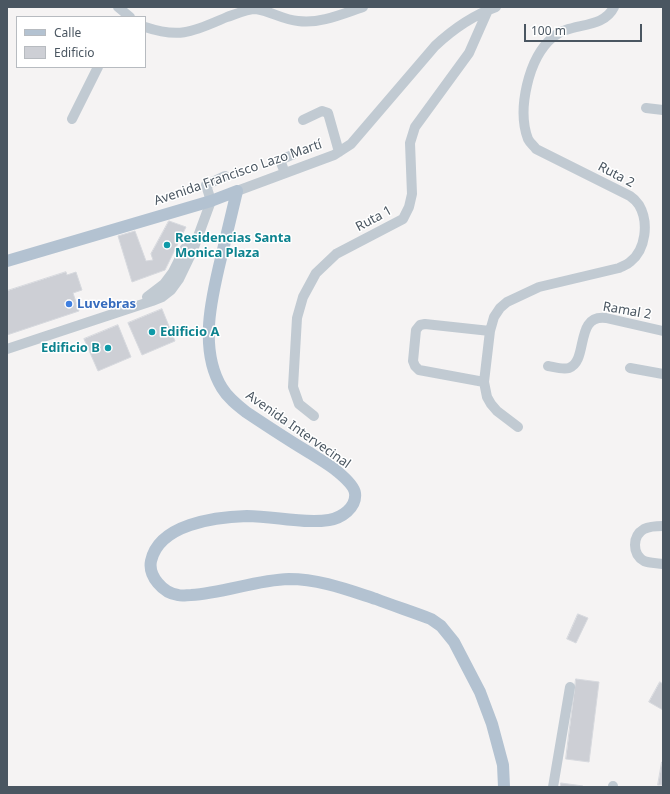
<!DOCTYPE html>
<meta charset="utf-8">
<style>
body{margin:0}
#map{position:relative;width:670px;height:794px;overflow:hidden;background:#f5f3f3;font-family:"Noto Sans",sans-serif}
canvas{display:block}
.frame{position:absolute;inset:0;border:8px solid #4a5661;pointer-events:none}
.legend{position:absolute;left:16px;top:16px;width:130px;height:52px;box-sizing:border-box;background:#fff;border:1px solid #b7bbc0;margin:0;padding:5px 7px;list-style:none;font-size:12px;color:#4a5661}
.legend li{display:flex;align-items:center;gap:8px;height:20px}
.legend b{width:20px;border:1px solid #b7bbc0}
.scale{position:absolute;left:524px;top:24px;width:118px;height:18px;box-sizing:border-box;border:2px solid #4a5661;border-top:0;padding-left:5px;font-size:12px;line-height:14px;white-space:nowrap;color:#4a5661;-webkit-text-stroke:3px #fff;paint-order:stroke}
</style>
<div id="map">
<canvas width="670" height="794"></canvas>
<div class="frame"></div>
<ul class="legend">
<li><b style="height:5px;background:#b3c2d1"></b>Calle</li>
<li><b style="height:11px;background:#cdcfd5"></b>Edificio</li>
</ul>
<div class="scale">100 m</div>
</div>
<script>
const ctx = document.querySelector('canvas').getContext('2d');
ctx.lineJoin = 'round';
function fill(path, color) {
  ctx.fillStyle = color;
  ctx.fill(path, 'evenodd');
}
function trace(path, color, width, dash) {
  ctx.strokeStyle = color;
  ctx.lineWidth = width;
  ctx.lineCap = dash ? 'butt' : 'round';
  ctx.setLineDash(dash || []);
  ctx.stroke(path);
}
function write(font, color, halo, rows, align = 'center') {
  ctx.font = font + ' "Noto Sans",sans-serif';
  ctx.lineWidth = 3;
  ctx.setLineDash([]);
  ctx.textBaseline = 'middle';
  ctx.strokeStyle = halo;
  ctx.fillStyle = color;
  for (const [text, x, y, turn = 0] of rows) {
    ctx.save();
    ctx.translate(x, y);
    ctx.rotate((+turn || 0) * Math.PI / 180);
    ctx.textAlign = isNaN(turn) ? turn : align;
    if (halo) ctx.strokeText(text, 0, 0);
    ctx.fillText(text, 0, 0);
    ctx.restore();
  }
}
const building = new Path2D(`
 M169,221L186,227L165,270L132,282L118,236L135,231L146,261L153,260L151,254Z
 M66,272L67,275L76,272L82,290L73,293L79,311L7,335V291Z
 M162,309L175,341L142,355L128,323Z
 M118,325L131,357L98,371L84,339Z
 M578,614L588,618L576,643L567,639Z
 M576,679L599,682L589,762L566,759Z
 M660,682L663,684V710L649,702Z
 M662,762H663V785H658Z
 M561,783L583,786L582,787H561Z`);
fill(building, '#cdcfd5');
trace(building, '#d7d9de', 1);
trace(new Path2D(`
 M118,7L130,17
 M145,27C181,39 194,31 227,17C236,14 247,9 256,9C270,11 284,20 298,21C320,24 342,14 363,7
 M646,108L663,110
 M72,119L98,67
 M303,120L322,111L328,113L339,152
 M285,173L280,160L292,155
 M237,191L334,155L351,144L435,46C452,30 474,15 496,7
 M147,297L164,284L173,272L185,248H188L193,250
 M7,349L152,301L162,297L171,290L179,279L193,250L211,201L206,185L225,176
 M548,366C554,367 563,370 569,368C589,361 574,314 606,318L663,331
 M630,368L663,374
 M484,382L419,370L415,366L413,361L416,330L420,325L425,324L490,331
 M314,416L299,404L293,387L297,318L303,297L316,273L336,254L403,219L409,207L412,194L410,143L415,127L469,53L488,10
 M518,427L497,411L491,404L487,397L484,382L490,331L494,317L500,308L507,302L539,287L619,268C623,266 627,265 630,262C646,250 649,222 639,205C637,202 633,198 630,196L536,149C534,146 530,143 528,139C517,110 528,58 553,37C570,22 603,30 614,7
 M663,526C657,526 650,526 644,529C632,536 632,554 644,561C649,563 658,563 663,564
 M553,787L570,687
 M613,787V786`), '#c1cad2', 10);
trace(new Path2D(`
 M237,191C232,212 227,233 222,254C212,295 198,349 222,388C228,398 237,405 246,412C267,426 288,440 310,453C319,459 330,465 338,472C344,477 354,486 355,493C357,508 341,518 329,520C302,524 274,516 247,516C215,517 159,524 151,561C148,576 163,593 178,595C182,596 187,595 191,595C224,593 256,580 289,579C319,579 348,590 376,599C394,606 413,612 431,619L441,626L454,642L480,692L492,724L503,765L504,787
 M7,261L211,201L237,191`), '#b3c2d1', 12);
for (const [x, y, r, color] of [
 [167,245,4,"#0f9aa8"],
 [69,304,4,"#3f7fe0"],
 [152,332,4,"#0f9aa8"],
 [108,348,4,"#0f9aa8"]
]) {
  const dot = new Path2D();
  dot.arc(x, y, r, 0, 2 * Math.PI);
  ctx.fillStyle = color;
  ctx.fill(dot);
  trace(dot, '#fff', 1.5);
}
write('13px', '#4a5661', '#fff', [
 ["Avenida Francisco Lazo Martí",238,173,-19],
 ["Ruta 2",616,175,28],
 ["Ruta 1",374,219,-28],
 ["Ramal 2",627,311,10],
 ["Avenida Intervecinal",298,430,35]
]);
write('bold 13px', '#0d838f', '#fff', [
 ["Residencias Santa",175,238],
 ["Monica Plaza",175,253],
 ["Edificio A",160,332],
 ["Edificio B",100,348,"right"]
], 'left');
write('bold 13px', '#366cbe', '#fff', [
 ["Luvebras",77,304]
], 'left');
</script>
